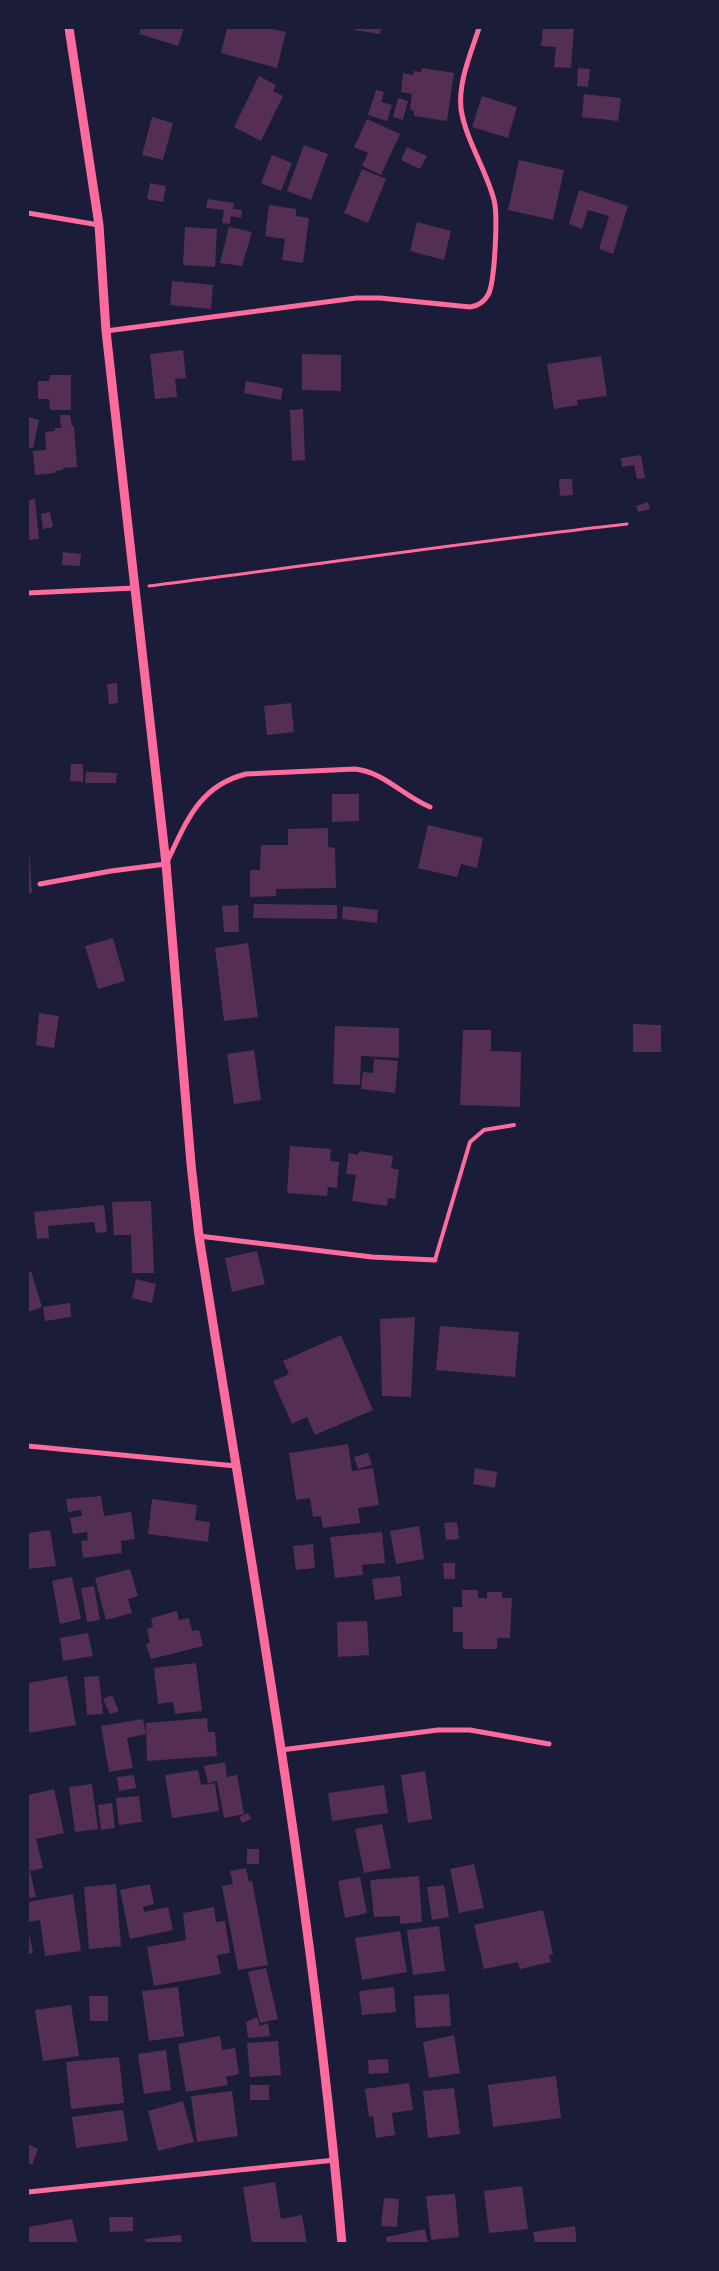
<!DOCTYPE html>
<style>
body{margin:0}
#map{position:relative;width:719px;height:2271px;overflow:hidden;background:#1b1b3a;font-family:Poppins,sans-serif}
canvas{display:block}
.frame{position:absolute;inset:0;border:29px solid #1b1b3a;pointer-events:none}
</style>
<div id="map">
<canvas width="719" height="2271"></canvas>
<div class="frame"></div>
</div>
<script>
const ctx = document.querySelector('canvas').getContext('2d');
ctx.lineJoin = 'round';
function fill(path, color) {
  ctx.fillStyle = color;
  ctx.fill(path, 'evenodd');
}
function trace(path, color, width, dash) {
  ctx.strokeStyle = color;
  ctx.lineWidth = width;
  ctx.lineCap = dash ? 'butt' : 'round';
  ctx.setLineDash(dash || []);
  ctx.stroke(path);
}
fill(new Path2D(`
 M141,28H184L178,46L139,34Z
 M227,28H267L286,32L277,68L221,53Z
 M355,28H381L380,34L354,30Z
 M543,28H574L571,68L554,67L556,47L541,46Z
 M422,68L454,73L447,121L414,116V111L410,110L412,94L401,92L403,73L413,75L414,71L421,72Z
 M578,68L590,69L588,87L577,86Z
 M259,76L276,85L273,91L283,96L261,141L234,127Z
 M376,90L384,92L381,102L392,105L387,121L368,115Z
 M584,94L621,98L618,121L582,117Z
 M482,96L517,107L508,138L472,127Z
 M398,98L408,101L403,120L393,117Z
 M152,117L173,123L163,160L142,155Z
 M367,119L400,134L381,175L362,166L368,153L354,147Z
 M304,145L328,154L311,200L287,191Z
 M407,147L427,156L420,169L401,160Z
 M272,155L292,163L281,191L261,183Z
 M519,160L564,170L553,220L508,210Z
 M362,169L386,179L368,223L344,213Z
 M150,183L166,186L163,202L147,199Z
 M579,190L628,206L613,254L599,249L609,216L588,210L582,229L569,224Z
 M208,199L234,203L233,209L242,210L241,218L231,216L230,224L222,223L224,210L206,208Z
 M269,205L296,209V216L309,218L303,263L282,260L285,239L265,236Z
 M417,222L451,231L444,260L410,251Z
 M185,227L217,229L215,267L183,265Z
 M229,227L252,232L242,266L220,263Z
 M172,281L213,285L211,309L170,305Z
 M183,350L186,378L175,379L177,397L155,399L150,354Z
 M302,354L341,355V391L302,390Z
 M601,356L607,396L577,400L578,405L554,409L547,364Z
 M50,375H71V410H50L49,399H38V381H49Z
 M246,381L283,388L281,400L244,393Z
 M303,409L305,460L292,461L290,410Z
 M60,415H70L72,426H74L77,467L63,468V470L55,471V473L35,475L33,451L46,450L45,432L55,431V428H61Z
 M28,417L39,420L33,448L28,447Z
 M641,455L645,478L637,479L634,465L622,467L621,458Z
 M559,479H572L573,495L560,496Z
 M35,499L39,539L29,540L28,500Z
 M648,502L650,509L638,512L636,506Z
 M50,512L53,527L43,529L41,514Z
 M63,552L81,554L80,566L62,565Z
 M117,683L118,703L109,704L107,684Z
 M291,703L294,732L267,735L264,706Z
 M71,764H83V782L70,781Z
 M86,772L117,773L116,783H85Z
 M332,794H359V821L332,822Z
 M428,825L483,838L477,868L461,864L457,877L418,868Z
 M328,828V847L335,848L336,888L276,889V896L250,897V870H260L261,845H288V829Z
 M28,837L32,893H28Z
 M254,904L337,905V919L253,918Z
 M238,905L239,932H224L222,906Z
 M343,906L378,910L377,923L342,919Z
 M113,938L125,981L98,989L85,946Z
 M248,943L258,1017L224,1021L215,948Z
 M39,1013L59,1016L54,1048L36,1045Z
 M633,1024L661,1025V1052H633Z
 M335,1026L399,1028V1058L361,1056L360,1085L333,1084Z
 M463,1030H491V1051L521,1052L520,1107L460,1105Z
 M254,1050L261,1100L234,1104L227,1054Z
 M374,1059L398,1061L395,1093L361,1089L363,1072L373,1073Z
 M290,1146L331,1149L330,1161L339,1162L337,1188L328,1187L327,1196L287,1193Z
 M359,1151L393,1156L391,1168L399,1170L395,1199L388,1198L387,1206L352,1201L356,1175L346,1174L349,1153L358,1155Z
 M151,1201L154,1273H132L131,1235H114L112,1202Z
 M104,1205L107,1232L96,1233L94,1222L48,1226L49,1238L37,1239L34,1212Z
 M257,1251L265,1284L232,1292L225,1258Z
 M31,1271L42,1307L28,1312V1272Z
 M136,1279L156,1284L152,1303L132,1298Z
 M70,1303L71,1317L45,1321L43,1307Z
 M415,1317L411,1397L382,1396L380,1319Z
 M440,1326L519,1332L515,1377L436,1370Z
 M341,1335L373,1410L315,1435L307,1417L292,1424L273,1381L289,1374L283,1361Z
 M348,1444L352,1471L373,1468L379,1505L358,1508L360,1523L323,1528L321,1516L313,1517L310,1498L296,1500L289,1453Z
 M368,1453L372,1465L358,1469L354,1457Z
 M475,1468L497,1472L495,1488L473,1484Z
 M101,1496L104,1516L131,1512L135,1539L121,1541L122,1553L83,1558L81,1541L88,1540L87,1532L73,1534L70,1518L82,1516L81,1510L68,1512L66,1499Z
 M152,1499L197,1505L195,1520L210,1522L208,1542L148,1534Z
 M457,1522L459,1539L446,1540L444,1523Z
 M419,1526L424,1559L396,1564L390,1531Z
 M50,1530L56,1566L28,1569V1533Z
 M382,1532L385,1563L362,1565L363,1575L335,1578L330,1537Z
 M313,1544L315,1568L296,1570L293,1546Z
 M443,1563H455V1579H444Z
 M130,1569L138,1596L128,1599L132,1613L106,1620L95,1578Z
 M400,1576L402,1596L375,1600L372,1579Z
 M72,1577L81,1619L60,1624L52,1581Z
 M94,1586L100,1620L87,1622L81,1588Z
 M462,1590H478V1598H487V1592H502V1598H512L510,1638H497V1649H463V1632H453V1607H462Z
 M177,1611L179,1620L189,1618L192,1631L199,1630L203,1646L151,1659L146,1644L150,1643L147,1629L153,1627L151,1618Z
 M367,1621L369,1655L338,1657L337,1622Z
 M88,1633L93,1656L63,1661L60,1638Z
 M196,1663L202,1711L175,1714L173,1702L158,1704L154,1668Z
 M67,1676L76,1725L28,1733V1683Z
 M99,1676L103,1714L87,1715L84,1677Z
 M112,1695L119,1711L110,1714L103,1699Z
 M207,1718L208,1732H215L217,1756L147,1761L146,1723Z
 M143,1719L146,1734L127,1738L133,1768L109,1772L101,1726Z
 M225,1762L227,1777L237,1775L244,1814L224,1818L217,1781L208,1783L204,1766Z
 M198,1770L201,1785L215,1783L219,1811L172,1818L165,1775Z
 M425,1771L432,1819L408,1823L401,1775Z
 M134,1775L136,1788L119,1791L117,1777Z
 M92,1784L98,1829L75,1832L69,1787Z
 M384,1785L388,1813L332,1821L328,1793Z
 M54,1789L64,1833L36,1839L43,1868L30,1871L36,1897L28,1898V1795Z
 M139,1796L142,1822L119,1825L116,1798Z
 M112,1803L115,1828L101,1830L98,1805Z
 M248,1813L251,1819L242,1823L239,1817Z
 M382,1824L391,1868L364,1873L355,1829Z
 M247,1849H259V1864H247Z
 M474,1864L484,1908L459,1913L450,1869Z
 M246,1868L249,1882L252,1881L268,1965L238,1970L222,1886L233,1884L230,1871Z
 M419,1876L422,1922L400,1924V1916L374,1917L370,1880Z
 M360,1877L367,1913L345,1918L338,1881Z
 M116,1884L121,1946L89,1949L84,1887Z
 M150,1884L154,1904L143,1907L144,1912L168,1907L173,1930L130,1939L120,1890Z
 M444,1885L449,1917L432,1920L427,1887Z
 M73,1894L81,1951L45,1956L40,1920L28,1922V1902Z
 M214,1907L216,1922L225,1921L230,1953L217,1955L221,1974L154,1986L147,1947L186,1940L183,1913Z
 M543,1910L553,1954L549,1955L551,1962L520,1969L518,1962L484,1969L474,1925Z
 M439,1926L445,1971L413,1975L407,1930Z
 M28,1927L33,1953L28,1954Z
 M400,1931L407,1972L362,1980L355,1938Z
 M266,1968L278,2019L260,2023L248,1972Z
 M178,1987L184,2036L149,2041L142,1991Z
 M394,1987L396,2012L362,2015L359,1991Z
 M449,1994L451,2026L416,2028L414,1996Z
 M89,1996H108V2021H90Z
 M71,2005L79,2056L43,2061L35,2010Z
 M257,2017L260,2026L268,2023L270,2036L248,2038L246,2022Z
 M454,2035L460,2073L429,2078L423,2042Z
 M220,2036L222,2050L235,2048L239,2074L226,2077L228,2085L186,2092L178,2044Z
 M278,2041L281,2075L250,2077L247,2043Z
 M166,2050L171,2090L144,2094L138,2054Z
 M119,2057L124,2103L71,2109L66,2062Z
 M388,2059L389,2073L369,2074L368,2060Z
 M556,2076L561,2118L493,2127L488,2085Z
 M409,2083L413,2110L392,2113L395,2135L376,2138L373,2116L369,2117L365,2089Z
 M250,2085H269V2100H250Z
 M454,2088L460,2134L428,2138L423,2091Z
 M232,2091L238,2136L197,2142L191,2096Z
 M183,2101L194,2142L158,2151L148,2111Z
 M123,2110L128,2141L76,2148L72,2117Z
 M28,2144L38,2149L32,2165L28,2163Z
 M275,2182L281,2219L302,2215L307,2244H252L243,2187Z
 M522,2186L528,2229L489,2233L484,2191Z
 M455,2194L459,2237L431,2240L426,2196Z
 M384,2198L399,2199L397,2227L381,2226Z
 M109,2217H133V2231L110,2232Z
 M72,2219L78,2244H28V2227Z
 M575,2226L577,2244H535L533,2232Z
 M425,2229L428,2244H387L386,2237Z
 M181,2235L182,2244H146L145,2239Z`), '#542f53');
trace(new Path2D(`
 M149,586C308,566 467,542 627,524`), '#ff6b9d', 3);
trace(new Path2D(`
 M435,1260L470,1142L484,1130L514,1125`), '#ff6b9d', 4);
trace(new Path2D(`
 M28,213L99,225
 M106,331L356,298H380L470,307C478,306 484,302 488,295C495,283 498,214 494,200C486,169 466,141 461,109C458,82 471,53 479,28
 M28,593L134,588
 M40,884L111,871L166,864C186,823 198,786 246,774L355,769C384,772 403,796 430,807
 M199,1236L372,1257L435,1260
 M28,1446L236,1466
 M281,1750L438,1730H470L549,1744
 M28,2192L335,2160`), '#ff6b9d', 5);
trace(new Path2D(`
 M69,28L99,225L106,331L166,864L191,1164L199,1236C252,1571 313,1905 342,2244`), '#ff6b9d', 9);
</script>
